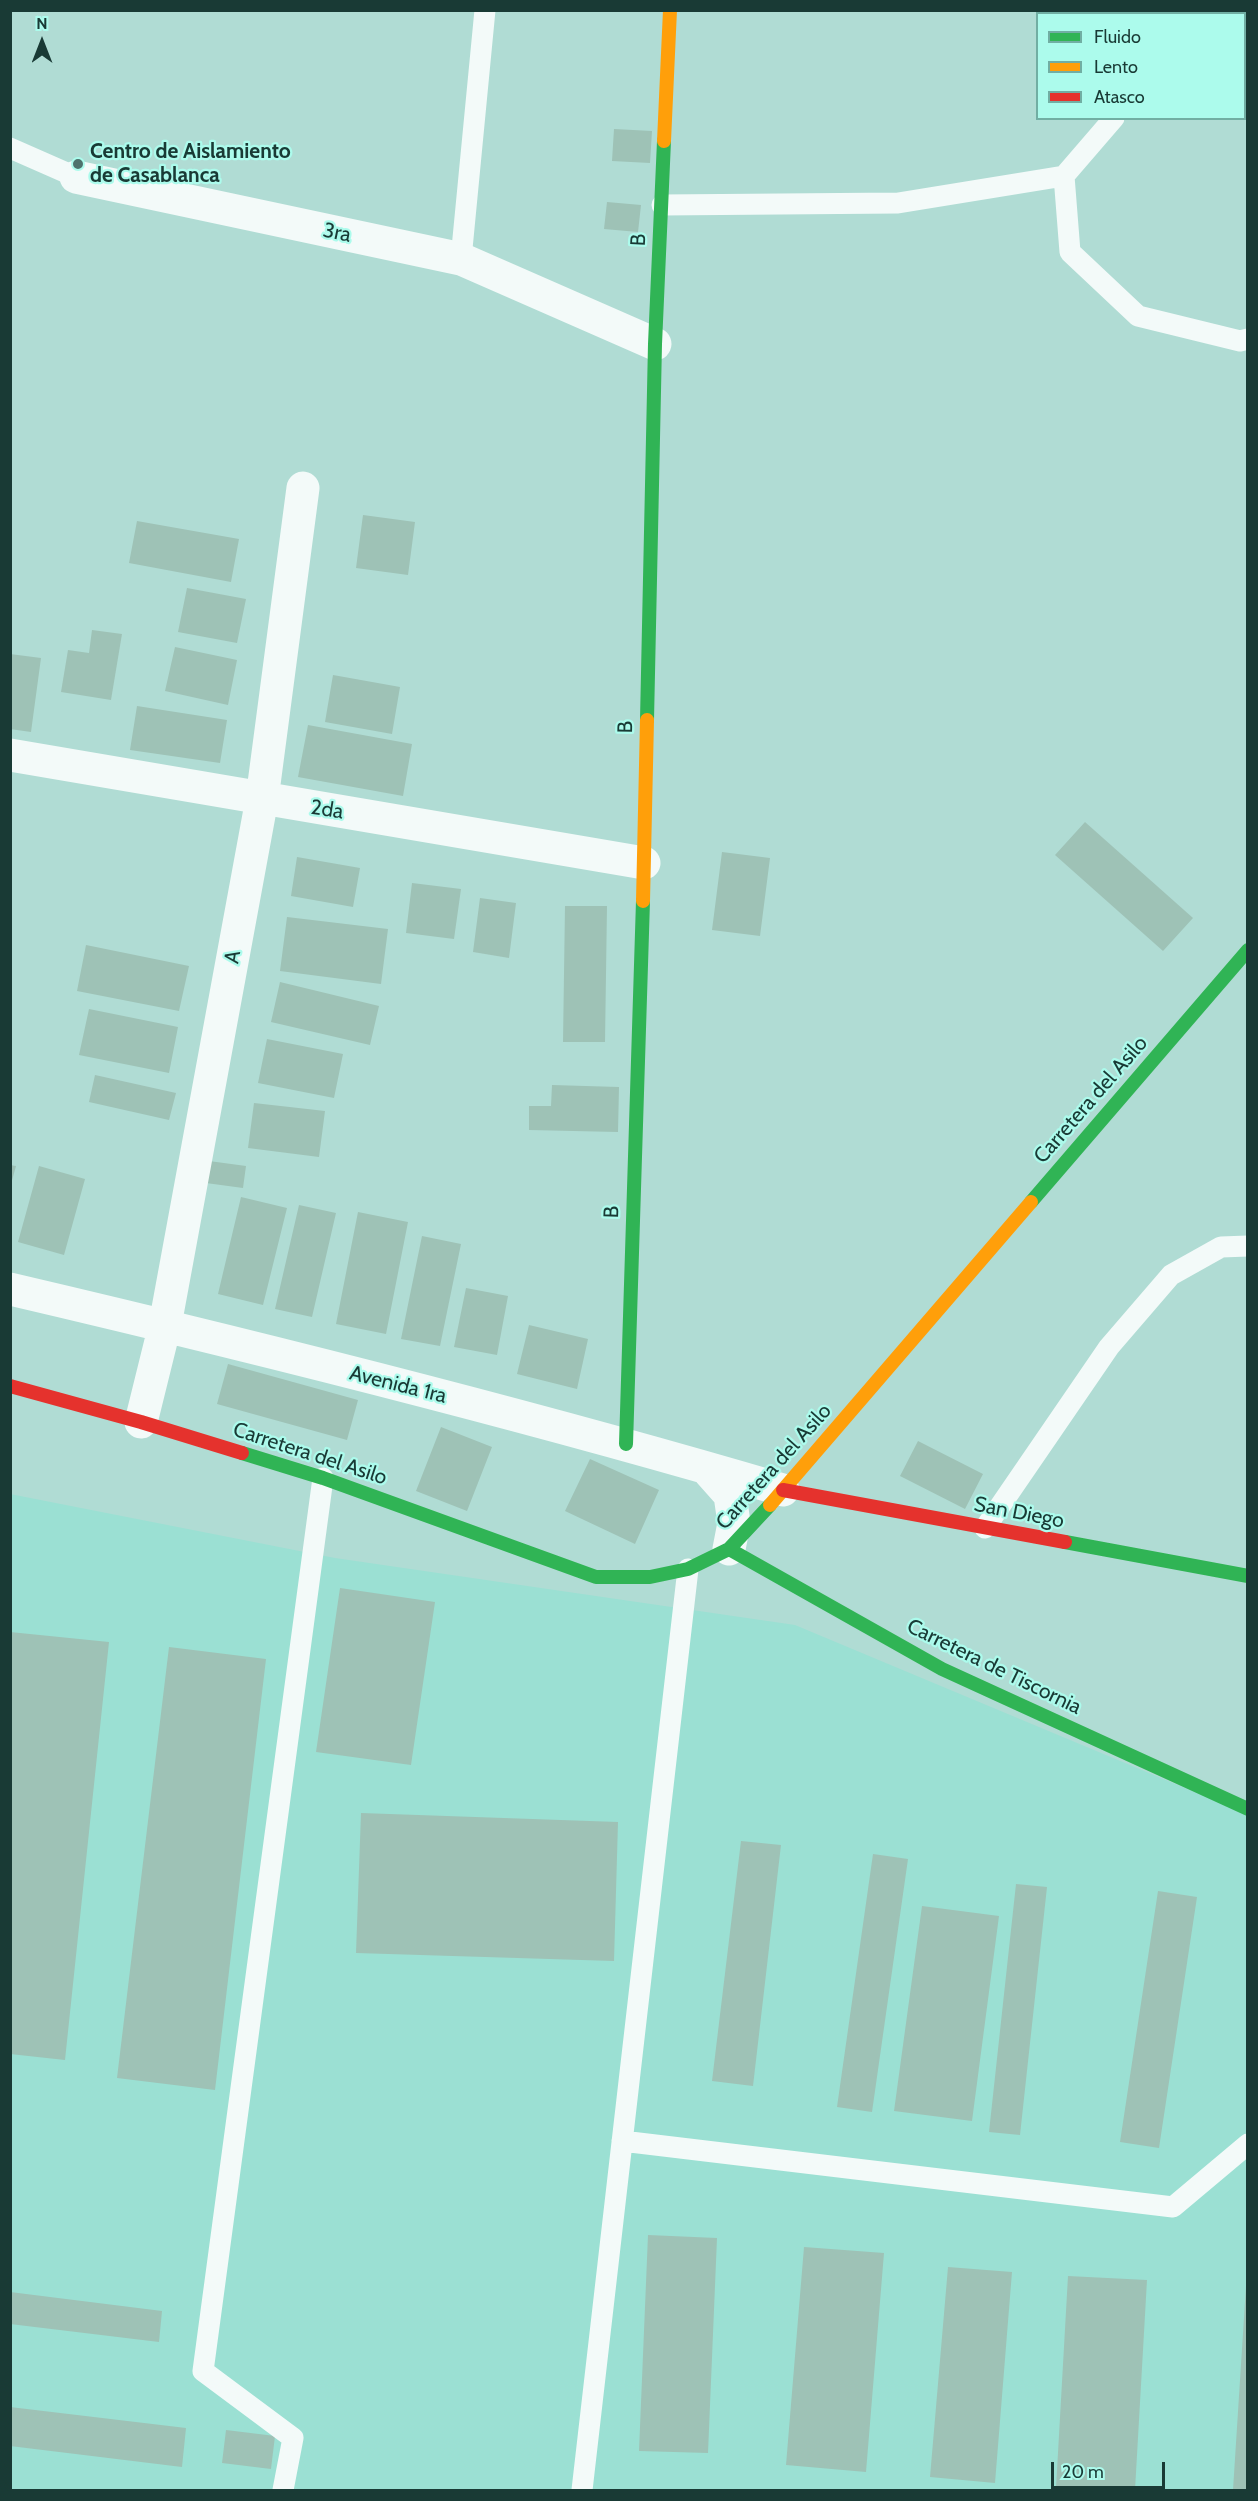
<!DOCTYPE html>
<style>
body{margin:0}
#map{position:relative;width:1258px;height:2501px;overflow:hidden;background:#b0dcd4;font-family:Cabin,sans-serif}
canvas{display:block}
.frame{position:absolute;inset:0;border:12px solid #193a35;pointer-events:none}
.legend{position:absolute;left:1036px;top:12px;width:210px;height:108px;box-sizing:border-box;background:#acfbec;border:2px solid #71aea3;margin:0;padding:8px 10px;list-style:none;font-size:18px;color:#193a35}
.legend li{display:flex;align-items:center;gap:12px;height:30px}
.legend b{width:30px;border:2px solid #71aea3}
.north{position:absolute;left:12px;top:12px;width:60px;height:60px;-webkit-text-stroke:4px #acfbec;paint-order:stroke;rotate:0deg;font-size:16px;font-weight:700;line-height:24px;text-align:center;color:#193a35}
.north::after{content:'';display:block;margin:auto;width:21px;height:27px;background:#193a35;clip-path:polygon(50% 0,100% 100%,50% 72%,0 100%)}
.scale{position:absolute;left:1051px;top:2462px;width:114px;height:27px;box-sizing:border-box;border:3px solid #193a35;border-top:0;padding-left:8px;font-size:18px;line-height:21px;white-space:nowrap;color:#193a35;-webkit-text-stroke:4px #acfbec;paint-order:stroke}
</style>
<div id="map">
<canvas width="1258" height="2501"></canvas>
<div class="frame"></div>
<ul class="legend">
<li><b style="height:8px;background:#30b455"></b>Fluido</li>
<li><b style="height:8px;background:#ff9f0a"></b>Lento</li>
<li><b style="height:8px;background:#e5322d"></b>Atasco</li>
</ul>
<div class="north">N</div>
<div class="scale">20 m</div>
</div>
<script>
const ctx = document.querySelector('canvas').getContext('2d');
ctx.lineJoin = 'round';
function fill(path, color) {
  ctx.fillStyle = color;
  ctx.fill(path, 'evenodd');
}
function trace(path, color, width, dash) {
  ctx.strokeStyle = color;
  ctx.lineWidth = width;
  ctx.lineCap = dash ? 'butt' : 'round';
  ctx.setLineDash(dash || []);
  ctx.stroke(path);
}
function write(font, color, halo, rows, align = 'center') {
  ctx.font = font + ' Cabin,sans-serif';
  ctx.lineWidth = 4.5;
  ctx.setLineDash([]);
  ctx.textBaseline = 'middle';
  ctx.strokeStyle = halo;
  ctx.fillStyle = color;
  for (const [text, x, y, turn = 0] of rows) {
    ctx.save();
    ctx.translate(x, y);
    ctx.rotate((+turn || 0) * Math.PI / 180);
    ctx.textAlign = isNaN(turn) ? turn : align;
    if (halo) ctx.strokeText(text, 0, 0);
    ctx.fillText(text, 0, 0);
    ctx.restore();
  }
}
fill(new Path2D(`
 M10,1494L335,1558L795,1625L1247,1814V2490H11Z`), '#9be0d3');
fill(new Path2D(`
 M614,129L652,131L650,163L612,161Z
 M607,202L641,205L638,232L604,229Z
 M363,515L415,522L408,575L356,568Z
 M137,521L239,539L231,582L129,563Z
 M187,588L246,599L237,643L178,632Z
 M92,630L122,634L111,700L61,692L68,650L89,653Z
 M175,647L237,660L228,705L165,691Z
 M10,654L41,658L31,732L10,729Z
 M333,675L400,687L392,734L325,722Z
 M137,706L227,720L220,763L130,750Z
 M308,725L412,744L403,796L298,777Z
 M1085,822L1193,918L1163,951L1055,855Z
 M722,852L770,858L760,936L712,930Z
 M297,857L360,868L353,907L291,896Z
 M412,883L461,889L454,939L406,933Z
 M480,898L516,903L509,958L473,952Z
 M565,906H607L605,1042H563Z
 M287,917L388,929L381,984L280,971Z
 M86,945L189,966L179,1011L77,991Z
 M280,982L379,1006L370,1045L271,1022Z
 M89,1009L178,1027L169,1073L79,1055Z
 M267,1039L343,1054L334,1098L258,1083Z
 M95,1075L176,1093L169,1120L89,1102Z
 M552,1085L619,1087L618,1132L529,1130V1106H551Z
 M254,1103L325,1111L319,1157L248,1148Z
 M209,1161L246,1166L243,1188L206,1183Z
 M10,1165L16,1166L11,1184H10Z
 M39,1166L85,1179L64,1255L18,1242Z
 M241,1197L287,1208L263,1305L218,1294Z
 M299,1205L336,1213L312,1317L275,1309Z
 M358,1212L408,1222L386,1334L336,1324Z
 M422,1236L461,1244L440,1346L401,1339Z
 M466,1288L508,1296L497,1355L454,1347Z
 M529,1325L588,1339L577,1389L517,1374Z
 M228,1364L358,1400L347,1440L217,1404Z
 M441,1427L492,1447L467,1511L416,1491Z
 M918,1441L983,1474L965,1509L900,1476Z
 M590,1459L659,1490L635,1544L565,1511Z
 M340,1588L435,1602L411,1765L316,1752Z
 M10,1632L109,1642L65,2060L10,2054Z
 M169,1647L266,1659L215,2090L117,2078Z
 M361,1813L618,1822L614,1961L356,1953Z
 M741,1841L781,1845L753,2086L712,2081Z
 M873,1854L908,1859L872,2112L837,2107Z
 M1016,1884L1047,1887L1020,2135L989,2132Z
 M1158,1891L1197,1897L1159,2148L1120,2142Z
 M922,1906L999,1916L972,2121L894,2111Z
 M648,2235L717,2238L708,2453L639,2451Z
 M804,2247L884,2253L866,2472L786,2465Z
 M948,2267L1012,2272L995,2483L930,2477Z
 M1068,2276L1147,2280L1135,2490L1056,2488Z
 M1246,2286H1248V2490H1233Z
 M10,2292L162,2311L159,2342L10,2324Z
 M10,2407L186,2428L182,2467L10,2446Z
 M226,2430L275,2436L271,2469L222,2463Z`), '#9ec2b6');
trace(new Path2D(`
 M1244,25L1248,23
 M1114,118L1064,176L1070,252L1138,316L1240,341L1248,339
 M10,148L76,177
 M662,205L898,203L1064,176
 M461,259L485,10
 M985,1528L1109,1347L1171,1275L1221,1247L1248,1246
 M622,2141L1173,2207L1248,2144
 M283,2490L293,2438L203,2371L323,1478
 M582,2490L688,1569`), '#f3faf9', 21);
trace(new Path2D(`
 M76,177L461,259L655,344
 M10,755L644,863
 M10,1289C270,1350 528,1415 783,1490
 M141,1422L165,1325L262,799L303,488
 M706,1468L730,1495L734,1523L729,1549`), '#f3faf9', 33);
trace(new Path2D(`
 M647,720L655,344L664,141
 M1031,1202L1248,950
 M626,1444L643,901
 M242,1453L323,1478L596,1577H650L688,1569L729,1549L770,1505
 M1065,1542L1248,1576
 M729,1549L942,1669L1248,1809`), '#30b455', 14);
trace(new Path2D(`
 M664,141L670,10
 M643,901L647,720
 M770,1505L1031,1202`), '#ff9f0a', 14);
trace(new Path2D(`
 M10,1386L141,1422L242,1453
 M783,1490L1065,1542`), '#e5322d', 14);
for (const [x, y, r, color] of [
 [78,164,6,"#4e736d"]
]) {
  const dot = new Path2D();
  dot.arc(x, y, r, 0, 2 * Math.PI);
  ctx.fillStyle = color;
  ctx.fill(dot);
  trace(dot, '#acfbec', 2);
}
write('bold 21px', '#193a35', '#acfbec', [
 ["Centro de Aislamiento",90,152],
 ["de Casablanca",90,176]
], 'left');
write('21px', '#193a35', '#acfbec', [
 ["3ra",337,233,12],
 ["B",639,240,-87],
 ["B",626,727,-89],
 ["2da",327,810,9],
 ["A",233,957,-80],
 ["Carretera del Asilo",1091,1100,-49],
 ["B",612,1212,-88],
 ["Avenida 1ra",398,1385,14],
 ["Carretera del Asilo",310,1454,18],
 ["Carretera del Asilo",774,1467,-48],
 ["San Diego",1019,1513,11],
 ["Carretera de Tiscornia",994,1667,26]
]);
</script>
